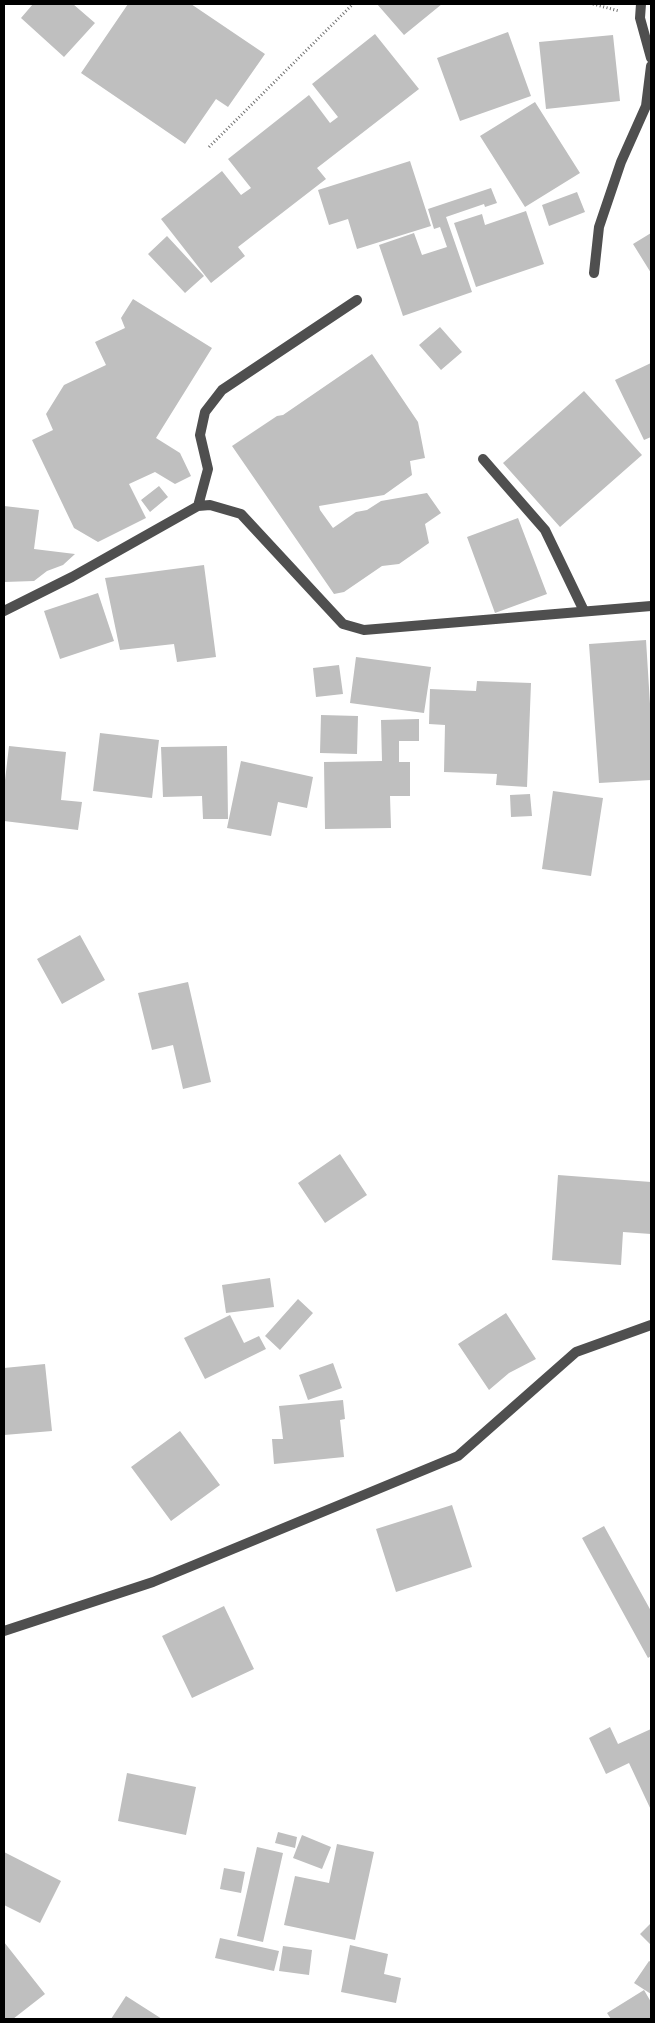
<!DOCTYPE html>
<style>
body{margin:0}
#map{position:relative;width:655px;height:2023px;overflow:hidden;background:#fff;font-family:Manrope,sans-serif}
canvas{display:block}
.frame{position:absolute;inset:0;border:5px solid #000;pointer-events:none}
</style>
<div id="map">
<canvas width="655" height="2023"></canvas>
<div class="frame"></div>
</div>
<script>
const ctx = document.querySelector('canvas').getContext('2d');
ctx.lineJoin = 'round';
function fill(path, color) {
  ctx.fillStyle = color;
  ctx.fill(path, 'evenodd');
}
function trace(path, color, width, dash) {
  ctx.strokeStyle = color;
  ctx.lineWidth = width;
  ctx.lineCap = dash ? 'butt' : 'round';
  ctx.setLineDash(dash || []);
  ctx.stroke(path);
}
fill(new Path2D(`
 M33,4H73L95,23L64,57L21,18Z
 M128,4H191L265,54L228,107L216,99L185,144L81,73Z
 M377,4H442L404,35Z
 M508,32L531,96L460,121L437,58Z
 M375,34L419,89L317,168L326,179L238,247L245,256L211,283L161,219L222,171L241,195L251,188L228,159L309,95L330,123L338,117L312,84Z
 M613,35L620,101L546,109L539,42Z
 M535,102L580,173L525,207L480,136Z
 M410,161L431,226L357,249L348,219L329,225L318,190Z
 M491,188L497,203L485,207L484,204L446,217L472,292L403,316L379,245L414,233L422,255L447,247L440,227L434,229L428,209Z
 M577,192L585,212L549,226L542,205Z
 M526,211L544,264L476,287L454,223L482,214L485,225Z
 M651,233V273L633,244Z
 M167,236L204,276L185,293L148,254Z
 M133,299L212,348L156,438L180,453L191,476L175,484L155,472L129,484L146,518L98,542L74,528L32,440L53,430L46,414L64,385L106,365L95,342L125,328L121,318Z
 M440,327L462,352L441,370L419,345Z
 M372,354L418,422L425,458L410,461L412,475L384,495L319,506L320,510L333,528L356,512L367,510L381,501L427,493L441,513L425,524L429,543L399,564L382,566L344,592L334,594L232,446L277,416L283,415Z
 M651,363V437L644,440L615,380Z
 M584,391L642,455L560,527L503,463Z
 M159,486L168,497L150,512L141,500Z
 M4,506L39,510L34,549L75,554L63,565L47,571L34,581L4,582Z
 M518,518L547,594L495,613L467,537Z
 M204,565L216,657L177,662L174,644L120,650L105,578Z
 M98,593L114,641L60,659L44,611Z
 M646,640L651,720V780L599,783L589,644Z
 M356,657L431,667L424,713L350,703Z
 M339,665L343,694L316,697L313,668Z
 M477,681L531,683L527,787L496,785L497,774L444,772L445,725L429,724L430,689L476,691Z
 M321,715L358,716L357,754L320,753Z
 M419,719V741H399V762H410V796H390L391,828L325,829L324,762L382,761L381,720Z
 M100,733L159,740L152,798L93,791Z
 M9,746L66,752L61,800L82,802L78,830L4,821V789Z
 M227,746L228,819H203L202,796L163,797L161,747Z
 M241,761L313,777L307,808L278,802L271,836L227,828Z
 M553,791L603,798L591,876L542,869Z
 M530,794L532,816L511,817L510,795Z
 M80,935L105,980L62,1004L37,959Z
 M188,982L211,1082L183,1089L173,1045L152,1050L138,993Z
 M340,1154L367,1195L325,1223L298,1183Z
 M558,1175L651,1182V1234L623,1232L621,1265L552,1260Z
 M270,1278L274,1307L226,1313L222,1285Z
 M298,1299L313,1313L280,1350L265,1336Z
 M506,1313L536,1359L509,1373L489,1390L458,1344Z
 M230,1315L244,1343L259,1336L266,1349L205,1379L184,1338Z
 M333,1363L342,1388L308,1400L299,1375Z
 M45,1364L52,1431L4,1435V1368Z
 M343,1400L345,1419L340,1420L344,1457L274,1464L272,1439H283L279,1406Z
 M180,1431L220,1485L171,1521L131,1467Z
 M452,1505L472,1567L396,1592L376,1529Z
 M604,1526L651,1611V1656L648,1658L582,1538Z
 M224,1606L254,1669L192,1698L162,1636Z
 M610,1727L618,1744L651,1729V1810L629,1763L606,1774L589,1738Z
 M127,1773L196,1787L186,1835L118,1821Z
 M278,1832L297,1837L295,1848L275,1843Z
 M302,1835L331,1847L322,1869L293,1858Z
 M337,1844L374,1852L355,1940L284,1925L295,1876L329,1883Z
 M257,1847L283,1853L263,1942L237,1936Z
 M4,1852L61,1881L40,1923L4,1905Z
 M224,1868L245,1872L241,1893L220,1889Z
 M651,1923V1945L640,1934Z
 M220,1938L279,1951L274,1971L215,1958Z
 M4,1942L45,1994L13,2019H4Z
 M350,1945L388,1954L384,1974L401,1978L396,2003L341,1992Z
 M283,1946L312,1950L309,1975L279,1971Z
 M649,1961L651,1962V1994L634,1983Z
 M644,1990L651,2002V2019H611L607,2013Z
 M126,1996L162,2019H111Z`), '#bfbfbf');
trace(new Path2D(`
 M593,4L619,11
 M209,147L353,4`), '#717171', 3, [1, 2.5]);
trace(new Path2D(`
 M641,4L640,18L651,58
 M594,273L599,227L621,162L646,106L651,66
 M483,459L545,530L584,611
 M198,506L208,469L200,435L205,412L222,390L357,300
 M4,611L72,577L198,506L210,505L241,514L343,624L364,630L651,606
 M4,1631L153,1582L458,1456L576,1352L651,1325`), '#4f4f4f', 10);
</script>
